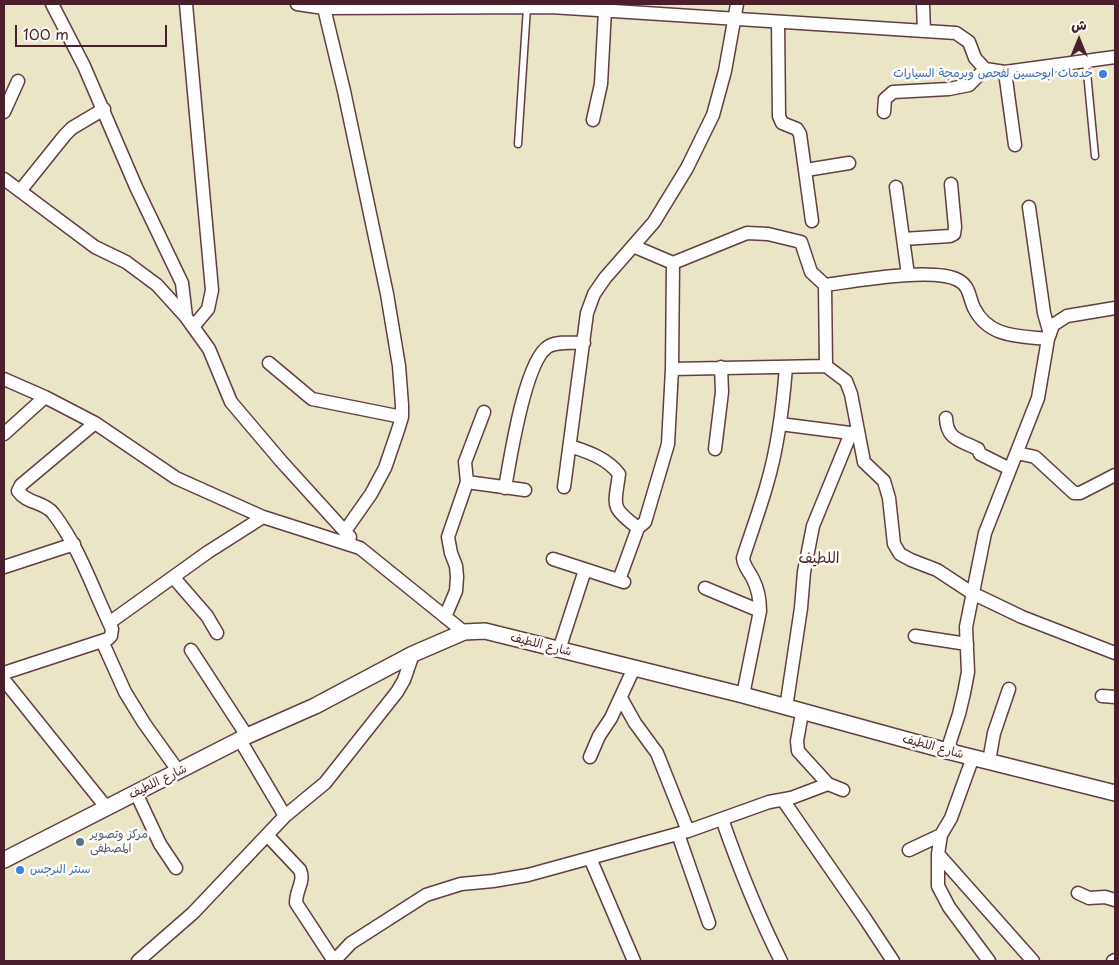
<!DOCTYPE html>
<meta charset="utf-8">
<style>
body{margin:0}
#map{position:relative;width:1119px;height:965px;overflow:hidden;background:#eae5c7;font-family:"Playpen Sans","Playpen Sans Arabic",sans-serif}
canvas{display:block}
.frame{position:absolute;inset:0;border:5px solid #4a1f2b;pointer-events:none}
.north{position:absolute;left:1054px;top:15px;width:50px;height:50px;-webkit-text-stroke:4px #fdfcf7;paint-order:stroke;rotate:0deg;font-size:14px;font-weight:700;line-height:20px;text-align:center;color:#4a1f2b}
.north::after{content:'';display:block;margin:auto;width:18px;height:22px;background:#4a1f2b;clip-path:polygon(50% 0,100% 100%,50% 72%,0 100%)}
.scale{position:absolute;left:15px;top:25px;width:152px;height:22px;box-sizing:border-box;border:2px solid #4a1f2b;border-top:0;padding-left:6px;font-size:15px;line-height:18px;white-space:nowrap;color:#4a1f2b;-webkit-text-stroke:4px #fdfcf7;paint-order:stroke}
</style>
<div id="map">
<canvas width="1119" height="965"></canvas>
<div class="frame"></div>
<div class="north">ش</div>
<div class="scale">100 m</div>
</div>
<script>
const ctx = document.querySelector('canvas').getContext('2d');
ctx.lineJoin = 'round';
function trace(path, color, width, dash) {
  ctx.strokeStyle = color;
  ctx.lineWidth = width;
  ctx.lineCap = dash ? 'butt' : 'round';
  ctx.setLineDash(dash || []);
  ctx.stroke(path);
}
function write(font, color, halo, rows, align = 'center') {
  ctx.font = font + ' "Playpen Sans","Playpen Sans Arabic",sans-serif';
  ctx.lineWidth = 5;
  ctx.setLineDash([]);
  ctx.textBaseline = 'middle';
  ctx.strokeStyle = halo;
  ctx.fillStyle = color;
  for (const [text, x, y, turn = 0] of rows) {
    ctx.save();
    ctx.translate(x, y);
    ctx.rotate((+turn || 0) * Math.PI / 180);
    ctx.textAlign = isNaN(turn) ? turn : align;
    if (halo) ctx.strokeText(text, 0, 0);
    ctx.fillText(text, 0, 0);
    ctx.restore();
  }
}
const service = new Path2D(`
 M1086,62L1095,156
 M518,144L527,7`);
const minor = new Path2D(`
 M52,4L84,66L136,187L182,283L186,317
 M186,4L212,290L208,309L193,327
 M297,4L324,8L551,7L956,33L969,42L975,58L985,69L1005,72L1115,57
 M923,4L924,31
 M324,8L344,91L387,294L399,366L402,405V417L398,430L385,468L371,494L345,531
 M778,22L779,116L782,123L797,129L800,134L812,221
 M1005,72L1015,145
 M4,112L18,81
 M884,112L885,99L893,92L949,89L969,85L985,69
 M593,120L601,84L605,10
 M806,170L849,163
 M4,179L95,247L126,262L157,285L186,317L209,349L231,402L281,461L350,537
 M896,187L908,275
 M20,191L65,135L72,128L104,109
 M1029,207L1044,313L1050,334
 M903,239L950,236L954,234L955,227L951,184
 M633,246L673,263L747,233L768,234L801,242L811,272L825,285L826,366
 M825,285C855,281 933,267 958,280C970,286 969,298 974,308C989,338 1019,336 1048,339
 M269,363L312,399L402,417
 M672,369L826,366L846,381L851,394L864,462L884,481L889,498L894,544L900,554L911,560L937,570L972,593L1022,617L1115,653
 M4,379L45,397L95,423L176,478L263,517L360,548L464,632
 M946,418C947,440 960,440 978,449L980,454L1010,469
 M780,424L858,434
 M4,434L45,397
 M570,446C588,452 607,458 619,474C615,506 609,506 638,528
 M715,449L722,392L721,367
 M1017,453L1035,457L1074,493H1080L1115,475
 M467,482L525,490
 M564,487L587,313L594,294L605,278L654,222L687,168L713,115L725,71L737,4
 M505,488C510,460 525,359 549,346C559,341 573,343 584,343
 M553,559L624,582
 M4,567L74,544
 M174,578L207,616L217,633
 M619,580L638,528L645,522L668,444L672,369L673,263
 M705,588L760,611
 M445,617L456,591L457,577L456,566L451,553L448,537L467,482L465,462L484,412
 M109,623L208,552L263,517
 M915,636L967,644
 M102,641L125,692L144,723L179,772
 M191,650L247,736
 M559,650L585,570
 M4,673L108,639L111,636L112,629C93,590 80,548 53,513C43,501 27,504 18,491L21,485L95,423
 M4,680L106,807
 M743,695L760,611C760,600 758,589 753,579C749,571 744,567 743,558C751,533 760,509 767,484C778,447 783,406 786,367
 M1102,696L1115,697
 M621,698L635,723L657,753L688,831
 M786,708L801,608L804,572L813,526L851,433
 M802,713L797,741L798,751L828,784L843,790
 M240,740L285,816
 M947,751L959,714L964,693L968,672L966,627L985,533L1038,398L1048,339L1053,325L1067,316L1115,308
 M590,757L599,736L611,718L634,668
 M973,757L951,818L941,835L938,854V886L949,907L989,961
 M989,761L994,733L1009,689
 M136,793L160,844L176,868
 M783,800L864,917L893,961
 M722,819C739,868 758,915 781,961
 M678,834L709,923
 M267,835L300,870C305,882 296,889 296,903L334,961
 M909,850L941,835
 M938,854L1033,961
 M590,858L634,961
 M1078,893L1089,898L1105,897L1115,900
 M138,961L193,913L285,816L325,783L397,692L404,680L413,654
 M334,961L351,943L426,895L461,884L493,881L528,875L590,858L688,831L769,802L791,798L828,784
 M1113,961L1115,960`);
const tertiary = new Path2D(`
 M4,860L247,736L315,706L413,654L464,632L485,631L743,695L947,751L1115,793`);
trace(service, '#623d42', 9);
trace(minor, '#623d42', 15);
trace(tertiary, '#623d42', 18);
trace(service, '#fff', 6);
trace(minor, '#fff', 12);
trace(tertiary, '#fff', 15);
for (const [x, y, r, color] of [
 [1103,74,5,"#3f7fe0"],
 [80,842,5,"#5c6f8a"],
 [20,870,5,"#3f7fe0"]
]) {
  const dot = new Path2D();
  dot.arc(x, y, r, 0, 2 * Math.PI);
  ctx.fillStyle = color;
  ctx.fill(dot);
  trace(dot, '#fdfcf7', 2);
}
write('12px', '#366cbe', '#fdfcf7', [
 ["خدمات ابوحسين لفحص وبرمجة السيارات",1093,74],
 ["سنتر النرجس",30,870,"left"]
], 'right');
write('12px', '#4a1f2b', '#fdfcf7', [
 ["شارع اللطيف",541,645,14],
 ["شارع اللطيف",933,747,15],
 ["شارع اللطيف",158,782,-26]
]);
write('12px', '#4e5e75', '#fdfcf7', [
 ["مركز وتصوير",90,835],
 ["المصطفى",90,849]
], 'left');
write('15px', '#4a1f2b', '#fdfcf7', [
 ["اللطيف",819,559]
]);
</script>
